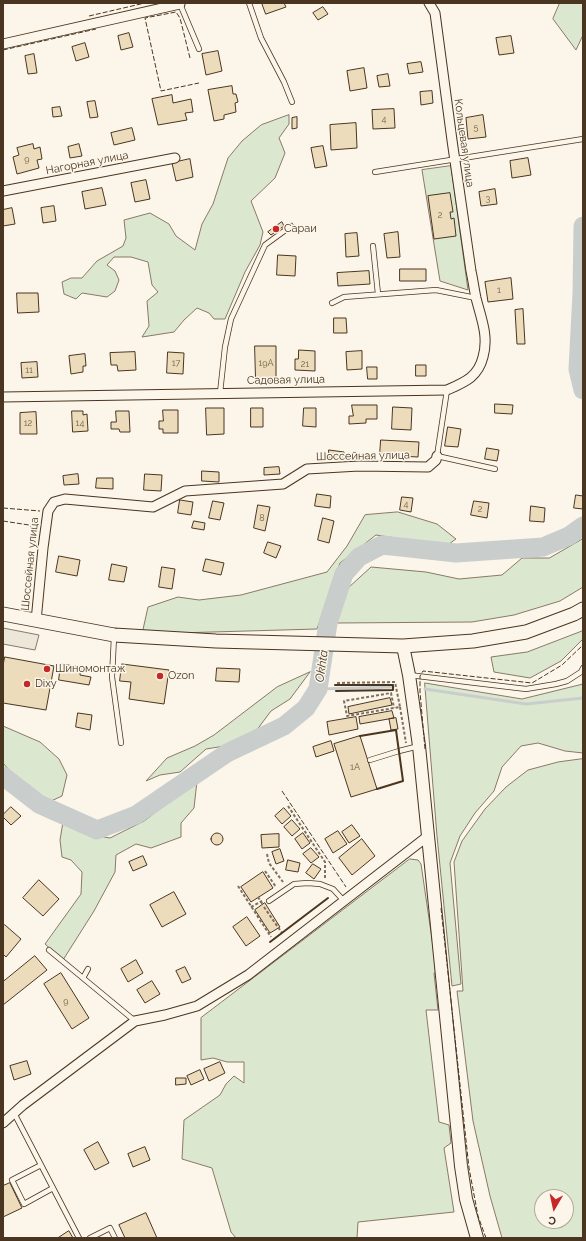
<!DOCTYPE html>
<meta charset="utf-8">
<style>
body{margin:0}
#map{position:relative;width:586px;height:1241px;overflow:hidden;background:#fbf6e9;font-family:Raleway,sans-serif}
canvas{display:block}
.frame{position:absolute;inset:0;border:4px solid #4a3520;pointer-events:none}
.north{position:absolute;left:534px;top:1189px;width:40px;height:40px;box-sizing:border-box;background:#fbf6e9;border:1px solid #b4a999;border-radius:50%;rotate:189deg;font-size:11px;font-weight:700;line-height:16px;text-align:center;color:#4a3520}
.north::after{content:'';display:block;margin:auto;width:14px;height:18px;background:#c62828;clip-path:polygon(50% 0,100% 100%,50% 72%,0 100%)}
</style>
<div id="map">
<canvas width="586" height="1241"></canvas>
<div class="frame"></div>
<div class="north">С</div>
</div>
<script>
const ctx = document.querySelector('canvas').getContext('2d');
ctx.lineJoin = 'round';
function fill(path, color) {
  ctx.fillStyle = color;
  ctx.fill(path, 'evenodd');
}
function trace(path, color, width, dash) {
  ctx.strokeStyle = color;
  ctx.lineWidth = width;
  ctx.lineCap = dash ? 'butt' : 'round';
  ctx.setLineDash(dash || []);
  ctx.stroke(path);
}
function write(font, color, halo, rows, align = 'center') {
  ctx.font = font + ' Raleway,sans-serif';
  ctx.lineWidth = 3;
  ctx.setLineDash([]);
  ctx.textBaseline = 'middle';
  ctx.strokeStyle = halo;
  ctx.fillStyle = color;
  for (const [text, x, y, turn = 0] of rows) {
    ctx.save();
    ctx.translate(x, y);
    ctx.rotate((+turn || 0) * Math.PI / 180);
    ctx.textAlign = isNaN(turn) ? turn : align;
    if (halo) ctx.strokeText(text, 0, 0);
    ctx.fillText(text, 0, 0);
    ctx.restore();
  }
}
const green = new Path2D(`
 M560,3H583V35L576,50L553,19Z
 M289,115V124L279,138L285,153L275,178L251,201L263,232L260,245L245,272L225,319H214L209,313L197,308L184,320L174,332L142,337L149,326L147,301L158,292L152,285L148,262L131,257H114L107,265L115,271L119,280L115,291L107,297L82,293L76,299L64,294L62,282L71,278H82L97,261L123,246L126,238L124,220L150,213L169,224L176,236L195,250L202,224L213,204L228,158L242,141L261,125Z
 M451,166L468,290L440,281L422,170Z
 M398,512L437,524L456,539L446,546L376,535L340,563L317,629L142,634L148,607L178,597L199,600L241,595L327,572L347,546L365,515Z
 M583,539V587L560,601L514,615L472,622L336,623L348,588L371,567L426,572L459,579L502,575L522,558H549Z
 M583,631V639L561,661L530,678L494,672L491,657L527,652Z
 M310,672L290,699L271,711L256,731L231,745L206,749L180,772L160,775L146,781L167,758L195,746L214,735L277,687Z
 M425,683L522,699L583,684V753L565,751L538,743L521,746L502,767L494,791L475,813L460,836L450,863L461,984L452,986L437,836Z
 M3,726L40,742L59,759L67,775L62,796L49,802L21,784L3,763Z
 M583,759V1238H502L490,1196L473,1121L457,991H463L454,862L462,841L485,809L506,787L528,770L558,762ZM542,1197H566V1221H542Z
 M197,781L194,808L181,823V837L151,848L136,844L116,855L115,872L94,911L63,960L45,944L81,894L82,872L71,860L62,857L60,840L63,822L83,833L110,838L144,821Z
 M410,859L418,860L421,864L437,973H434L438,1010H426L439,1122L449,1125L451,1143L444,1148L454,1212L358,1222L357,1238H236L231,1232L212,1168L182,1159L184,1120L220,1095L226,1084L234,1076L244,1083V1062H227L213,1058L201,1060V1018Z`);
fill(green, '#dce7d0');
trace(green, '#887966', 1);
const parking = new Path2D(`
 M3,628L39,635L35,650L3,644Z`);
fill(parking, '#ede7d9');
trace(parking, '#887966', 1);
trace(new Path2D(`
 M318,689L393,687
 M425,689L526,704L583,698`), '#c9cecd', 3);
trace(new Path2D(`
 M583,226L582,293L578,369L583,390
 M3,776L39,804L97,830L136,815L227,753L284,726L306,708L318,689L328,623L344,574L359,557L382,545L456,553L543,547L569,536L583,526`), '#c9cecd', 19);
const building = new Path2D(`
 M262,3H284L286,7L266,14Z
 M323,7L328,14L318,20L313,13Z
 M129,33L133,47L121,50L118,36Z
 M511,36L514,53L499,55L496,38Z
 M85,43L89,57L76,61L72,47Z
 M218,51L222,71L206,75L202,54Z
 M34,54L37,73L28,74L25,56Z
 M421,62L423,72L409,74L407,64Z
 M364,68L367,88L350,91L347,71Z
 M388,74L390,86L379,87L377,76Z
 M232,86L233,94H236L238,102L235,103L236,112L224,115V119L214,121L208,90Z
 M432,91L433,103L421,105L420,92Z
 M172,95L173,103L191,99L193,112L185,113L187,120L158,125L152,99Z
 M95,101L98,117L90,118L87,102Z
 M60,107L62,116L53,117L52,108Z
 M394,109L395,128L373,129L372,110Z
 M483,115L486,137L468,139L466,118Z
 M297,117V128L292,129V118Z
 M356,123L357,148L331,150L330,125Z
 M132,128L135,140L114,145L111,133Z
 M33,144L34,149L40,147L42,159L37,160L39,168L17,174L13,157L19,155L17,148Z
 M79,144L82,156L70,158L68,147Z
 M323,146L327,166L315,168L311,148Z
 M528,158L531,175L512,178L510,161Z
 M190,159L193,177L176,181L172,163Z
 M146,180L150,199L135,202L131,183Z
 M102,188L106,205L85,209L82,192Z
 M495,189L497,204L481,206L479,192Z
 M450,193L453,212H450L451,219L454,218L456,236L434,239L428,196Z
 M54,206L56,221L43,223L41,208Z
 M12,208L15,224L3,226V210Z
 M282,222L284,226L271,235L268,232Z
 M398,232L400,257L387,258L384,234Z
 M357,233L359,256L346,257L345,234Z
 M278,255L296,256L295,276L277,275Z
 M400,269H426V281H400Z
 M369,271L370,284L338,286L337,273Z
 M511,278L513,299L488,302L485,282Z
 M17,293H38L39,312L18,313Z
 M523,309L525,344H517L515,310Z
 M334,318H346L347,333H334Z
 M255,346H276V381H256Z
 M299,350L315,351V371L295,370V359H298Z
 M362,351V369L347,370L346,352Z
 M135,352L136,370L118,371L117,365H111L110,353Z
 M168,352L184,353L183,374L167,373Z
 M85,354L86,366H83V372L71,374L69,356Z
 M37,362L38,377L22,378L21,363Z
 M416,365H426V376H416Z
 M367,367H377V379H368Z
 M495,404L513,405L512,414L495,413Z
 M352,405H377V419H366V423L349,424V416H353Z
 M393,407L412,408L411,430L392,429Z
 M206,408H224V434L207,435Z
 M251,408H263V427H251Z
 M304,408H316V427L303,426Z
 M163,410H178V433H163V429H159V421H163Z
 M72,411H83V415L87,414L88,431L73,432Z
 M116,411H129L130,432H120L119,429H111V422H116Z
 M36,412L37,434H20V413Z
 M448,427L461,429L458,447L445,446Z
 M381,440L419,442L418,457L380,455Z
 M487,448L499,450L497,461L485,459Z
 M329,450L344,452L343,459L329,458Z
 M279,467L280,474L264,475V468Z
 M202,471L219,472V482L202,481Z
 M78,474L79,484L64,485L63,476Z
 M145,474L162,475L161,491L144,490Z
 M97,478H113V489L96,488Z
 M317,494L331,496L330,508L315,506Z
 M576,495L583,496V509L574,508Z
 M402,497L413,498L411,512L400,510Z
 M180,500L193,502L191,515L178,513Z
 M213,501L224,503L220,520L209,518Z
 M474,501L489,503L487,518L471,515Z
 M258,505L270,507L265,531L254,528Z
 M531,506L545,508L544,522L530,521Z
 M323,518L334,521L329,543L318,540Z
 M194,521L205,523L204,530L192,528Z
 M268,542L281,546L276,558L264,553Z
 M59,556L80,560L77,576L56,572Z
 M206,559L224,563L221,575L203,571Z
 M112,564L127,567L124,582L109,580Z
 M162,567L175,569L172,589L159,587Z
 M5,657L54,666L46,710L3,703V666Z
 M61,664L81,667L80,675L91,677L89,685L59,680Z
 M122,664L169,670L164,704L129,699L131,682L120,681Z
 M217,668L240,669L239,682L216,681Z
 M390,698L392,705L349,714L348,707Z
 M392,711L394,718L360,724L359,717Z
 M78,713L92,715L90,730L76,727Z
 M356,717L358,729L329,735L327,722Z
 M396,718L398,729L391,730L389,719Z
 M360,736L377,789L351,797L334,744Z
 M331,741L334,751L316,757L313,747Z
 M11,807L21,816L11,825L3,817V815Z
 M284,808L291,816L282,824L275,816Z
 M292,820L300,829L292,836L284,827Z
 M352,825L360,836L349,843L342,832Z
 M338,831L347,844L333,853L325,839Z
 M211 839a6 6 0 1 1 12 0a6 6 0 1 1-12 0Z
 M303,833L310,843L302,849L295,839Z
 M279,834V847L262,848L261,835Z
 M362,839L375,856L352,875L339,858Z
 M311,848L319,857L311,863L303,854Z
 M280,849L284,861L276,864L272,852Z
 M143,856L147,865L133,871L129,862Z
 M288,860L300,863L298,872L286,870Z
 M313,864L321,869L314,879L306,873Z
 M263,872L273,888L251,902L241,887Z
 M39,880L59,899L43,916L23,898Z
 M174,892L186,914L162,927L150,905Z
 M265,903L280,927L270,933L255,910Z
 M247,917L260,936L246,946L233,927Z
 M5,925L21,939L6,957L3,954V926Z
 M35,956L47,970L3,1005V982Z
 M136,960L143,973L128,982L121,969Z
 M185,967L191,979L182,983L176,971Z
 M61,973L89,1018L72,1029L44,984Z
 M152,981L160,994L145,1003L137,990Z
 M27,1061L31,1074L14,1080L10,1066Z
 M220,1062L225,1073L209,1081L204,1069Z
 M200,1070L204,1079L191,1085L187,1076Z
 M176,1078H186V1084L176,1085Z
 M98,1142L109,1163L95,1170L84,1150Z
 M145,1147L150,1160L133,1167L128,1154Z
 M10,1183L22,1208L3,1217V1186Z
 M146,1213L157,1238H125L119,1225Z
 M69,1231L73,1238H58Z`);
fill(building, '#ecdcbc');
trace(building, '#4a3520', 1);
const service = new Path2D(`
 M249,3L261,38L284,82L292,102
 M180,4L199,49
 M375,172L583,139
 M373,246L378,294
 M332,303L344,297L436,290L476,298
 M447,390L437,456L495,469
 M220,393L225,347L231,319L265,245L291,226
 M114,637L112,677L121,743
 M409,675L526,689L556,684L567,681L581,672L583,668
 M370,760L399,751L419,746
 M269,901L294,884L308,883L320,884L333,889L344,901
 M49,950L135,1021
 M83,978L88,969
 M14,1113L79,1238
 M41,1165L12,1180L24,1204L53,1188
 M90,1238L110,1228L115,1238`);
const minor = new Path2D(`
 M3,44L180,4
 M3,191L175,158
 M3,397L447,390C465,382 478,377 483,357C489,336 481,318 476,298C474,289 473,280 471,271C458,185 446,99 435,13L429,3
 M36,621L43,548L48,511L54,502L65,499L153,507L185,491L283,484L307,469L359,466L428,467L436,460L437,456
 M3,1123L23,1105L135,1021L165,1015L197,1006L248,975L428,836`);
const tertiary = new Path2D(`
 M403,646L409,675L419,746L461,1166L466,1199L477,1238`);
const secondary = new Path2D(`
 M3,614L114,635L216,641L403,646L473,641L526,632L574,614L583,609`);
trace(service, '#4a3520', 6);
trace(minor, '#4a3520', 11);
trace(tertiary, '#4a3520', 14);
trace(secondary, '#4a3520', 15);
trace(new Path2D(`
 M337,683L395,682L400,707L347,716L344,701L391,693L394,708
 M400,707L406,743
 M288,806L325,862V878
 M267,854L269,863L283,882
 M265,871L276,887
 M238,886L271,937
 M251,907L262,901
 M264,907L282,933`), '#7f6f5c', 2, [3, 2]);
trace(service, '#fbf6e9', 4.5);
trace(minor, '#fbf6e9', 9);
trace(tertiary, '#fbf6e9', 12);
trace(secondary, '#fbf6e9', 13);
trace(new Path2D(`
 M258,897L263,905`), '#7f6f5c', 2, [3, 2]);
trace(new Path2D(`
 M89,16L145,3
 M3,50L96,29
 M190,58L180,18L176,12L145,18L161,91L199,83
 M3,508L40,511
 M3,521L29,525L34,530
 M425,749L420,692V676L423,671L532,683L562,665L583,645
 M282,791L346,887
 M441,908L469,1168L478,1216L486,1238`), '#4a3520', 1, [5, 2]);
trace(new Path2D(`
 M335,685H393V690L336,691
 M360,736L396,730L403,781L377,789
 M270,942L328,898`), '#4a3520', 2);
for (const [x, y, r, color] of [
 [276,229,4,"#c62828"],
 [47,669,4,"#c62828"],
 [160,676,4,"#c62828"],
 [27,684,4,"#c62828"]
]) {
  const dot = new Path2D();
  dot.arc(x, y, r, 0, 2 * Math.PI);
  ctx.fillStyle = color;
  ctx.fill(dot);
  trace(dot, '#fbf6e9', 1.5);
}
write('9px', '#725f47', null, [
 ["4",384,119],
 ["5",476,127],
 ["9",27,159],
 ["3",488,198],
 ["2",440,215],
 ["1",499,290],
 ["17",176,363],
 ["19А",266,363],
 ["21",305,364],
 ["11",29,370],
 ["12",28,423],
 ["14",80,423],
 ["4",406,504],
 ["2",480,509],
 ["8",262,518],
 ["1А",355,767],
 ["9",66,1001]
]);
write('11px', '#4a3520', '#fbf6e9', [
 ["Кольцевая улица",464,143,82],
 ["Нагорная улица",87,163,-11],
 ["Садовая улица",286,380,-1],
 ["Шоссейная улица",363,456,-1],
 ["Шоссейная улица",30,564,-84]
]);
write('11px', '#4a3520', '#fbf6e9', [
 ["Сараи",284,229],
 ["Шиномонтаж",55,669],
 ["Ozon",168,676],
 ["Dixy",35,684]
], 'left');
write('italic 12px', '#4a3520', '#fbf6e9', [
 ["Okhta",322,666,-82]
]);
</script>
